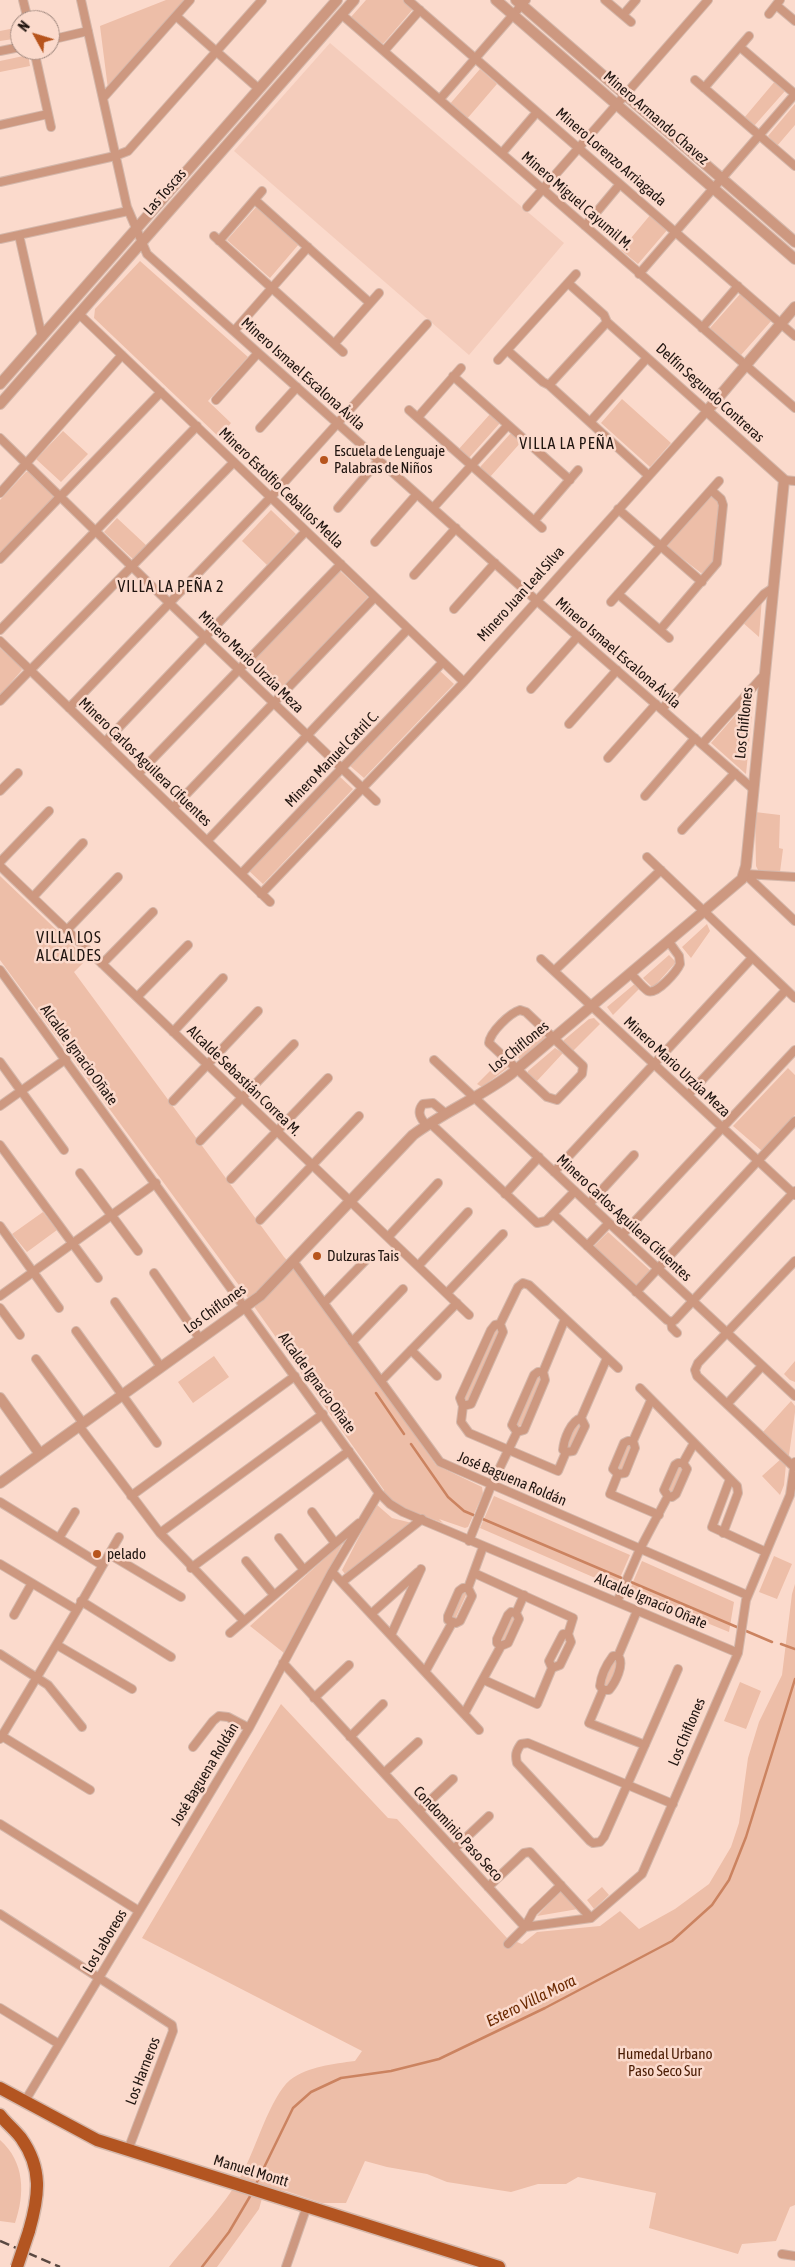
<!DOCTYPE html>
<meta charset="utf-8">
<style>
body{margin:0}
#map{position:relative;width:795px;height:2267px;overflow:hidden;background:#fbdacc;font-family:"Asap Condensed",sans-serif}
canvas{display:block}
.north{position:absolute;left:10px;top:10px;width:50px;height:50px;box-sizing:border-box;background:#fbdacc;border:1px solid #a38b81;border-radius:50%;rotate:309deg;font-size:14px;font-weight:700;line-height:20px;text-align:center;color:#201510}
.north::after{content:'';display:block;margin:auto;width:18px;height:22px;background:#b7541c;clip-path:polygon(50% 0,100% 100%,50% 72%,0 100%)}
</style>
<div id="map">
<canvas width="795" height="2267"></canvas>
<div class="north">N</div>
</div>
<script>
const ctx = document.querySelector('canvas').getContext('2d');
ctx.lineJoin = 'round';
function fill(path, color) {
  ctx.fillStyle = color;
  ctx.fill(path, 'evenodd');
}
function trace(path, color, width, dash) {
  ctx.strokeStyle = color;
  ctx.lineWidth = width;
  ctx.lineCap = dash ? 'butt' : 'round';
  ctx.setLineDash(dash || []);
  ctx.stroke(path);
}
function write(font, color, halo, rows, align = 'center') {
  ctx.font = font + ' "Asap Condensed",sans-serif';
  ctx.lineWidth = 5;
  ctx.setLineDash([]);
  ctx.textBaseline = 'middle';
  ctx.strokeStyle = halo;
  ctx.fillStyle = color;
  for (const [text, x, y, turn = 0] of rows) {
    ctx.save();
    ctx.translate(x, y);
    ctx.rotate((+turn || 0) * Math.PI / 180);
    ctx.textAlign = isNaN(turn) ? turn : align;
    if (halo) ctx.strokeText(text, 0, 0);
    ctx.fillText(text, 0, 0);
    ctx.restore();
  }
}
fill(new Path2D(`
 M330,43L564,243L469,355L234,151Z`), '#f4ccbb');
fill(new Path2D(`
 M166,0H189L108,89L100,26Z
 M366,0H403L413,9L383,44L351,17Z
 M20,27V38L0,41V31Z
 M28,55L30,66L0,72V61Z
 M480,69L497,84L466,120L449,105Z
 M776,80L785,91L754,126L744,118Z
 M795,104V125L777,146L768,136Z
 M257,206L299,244L270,278L227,240Z
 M651,214L668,229L638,264L621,250Z
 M140,261L248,357L208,401L231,423L219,437L94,318L95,309Z
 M741,293L772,320L741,355L710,328Z
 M622,399L671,443L650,467L601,423Z
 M491,413L500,423L468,459L458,450Z
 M63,431L88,454L61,482L36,459Z
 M510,434H513L522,441L490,477L480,469L481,466Z
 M26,472H31L54,496L53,500L2,552H0V500Z
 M714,496L720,503L715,560L705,572L701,573L669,548L667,544L708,497Z
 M271,510L296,534L267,565L242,541Z
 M117,518L147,546L134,560L104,532Z
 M339,570L368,597L276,694L246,666Z
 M762,598L759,637L742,622Z
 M0,648L20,666L22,670L0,695Z
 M439,670L454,684L364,778L349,765Z
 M754,694L746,774L711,743Z
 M338,775L353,789L263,884L248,870Z
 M755,812L780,815L779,848L783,849L780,872L758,870L756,866Z
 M0,876L87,959L74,972L284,1257L298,1271L436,1465L482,1487L483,1494L468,1527L465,1528L439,1519L443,1523L399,1507L383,1493L384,1490L241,1288L0,960Z
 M707,924L710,931L691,958L682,947Z
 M669,955L676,962L653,988L643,978Z
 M637,982L641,987L613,1015L607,1007Z
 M594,1018L600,1024L572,1052L563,1043L564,1040L589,1019Z
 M538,1029L548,1038L521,1061L514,1053Z
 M555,1048L563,1053L537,1081L528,1074V1071Z
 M501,1060L509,1067L482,1087L477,1084Z
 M788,1068L795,1075V1115L762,1151L733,1126Z
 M43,1212L57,1230L27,1252L12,1234Z
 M608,1232L652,1272L637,1287L593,1247Z
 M499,1328L501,1331L469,1400L465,1402L464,1397L495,1329Z
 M214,1356L229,1377L193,1403L178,1382Z
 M795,1361V1382L790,1380L784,1374Z
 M540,1375L542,1378L521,1425L517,1427L516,1423L536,1376Z
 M791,1401L795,1406V1412L789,1455L787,1456L763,1432Z
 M577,1422L582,1423L571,1449L567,1450L566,1447Z
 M627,1443L633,1445L622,1471L618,1472L616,1468Z
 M782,1458L786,1464L784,1485L780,1495L762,1476Z
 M678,1465L684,1467L673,1493L669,1494L668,1490Z
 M494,1496L630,1555L616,1587L480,1528Z
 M376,1504L392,1518L412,1523L345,1574L342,1570Z
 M344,1541L284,1653L250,1626Z
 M774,1556L792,1564L777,1599L759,1592Z
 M642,1561L734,1602L729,1632L629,1591Z
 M795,1584V2205L790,2207L776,2241L742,2244L738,2254L649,2228L656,2193L578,2177L566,2184H538L511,2192L447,2182L427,2174L387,2167L365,2161L346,2203H322L286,2191L265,2188L259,2209L217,2267H169C192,2238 224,2207 242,2174C255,2151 270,2097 290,2080C309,2066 333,2064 355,2061L362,2051L142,1938L281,1704L388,1818L397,1819L507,1938L522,1944L537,1932L600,1926L620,1911L639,1929L675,1909L709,1884L731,1847L739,1823L748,1758L759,1722L782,1675L792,1594Z
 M465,1590L467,1593L455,1619L452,1620L450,1616L461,1591Z
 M510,1614L516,1616L504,1642L501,1643L499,1639Z
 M616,1658L619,1661L608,1687L604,1688L602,1684L613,1659Z
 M740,1682L761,1691L746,1729L724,1721Z
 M602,1887L609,1895L594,1909L587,1900Z
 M561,1890L578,1909L537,1916Z
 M0,2140C25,2162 25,2194 15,2223L0,2221Z`), '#edbea8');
trace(new Path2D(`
 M376,1393L404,1434
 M411,1444L448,1497L464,1511L772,1642
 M781,1644L795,1649
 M255,2186L293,2108L311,2092L341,2078L391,2071L439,2059L545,2008L672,1941L712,1905L729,1880L746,1837L795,1679
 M202,2267L229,2232L252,2193`), '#cb8360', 2.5);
const minor = new Path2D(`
 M23,0L28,20
 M81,0L127,207L147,254L536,600L752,788
 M408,0L795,336
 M605,0L631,22
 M776,5L795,21
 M341,14L795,408
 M769,14L780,0
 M623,15L636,0
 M176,16L259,89
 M50,40L88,31
 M740,47L795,94
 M34,50L51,127
 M0,51L20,47
 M384,51L420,10
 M695,80L795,166
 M704,88L749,36
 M103,98L190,0
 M440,99L526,0
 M0,125L48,114
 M502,153L537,112
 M0,182L115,156L128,151L262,0
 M255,200L370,303
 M527,207L708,0
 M585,226L620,184
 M19,235L42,337
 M214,236L343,352
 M0,239L128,211
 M219,241L262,191
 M639,274L795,94
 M79,314L464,682
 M702,328L738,286
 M234,331L308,247
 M334,344L379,293
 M507,350L543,382L549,385L648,475
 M498,360L576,274
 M453,376L570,480
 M549,385L607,322
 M216,400L258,353
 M409,410L542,528
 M418,417L461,368
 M590,422L647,358
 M260,428L297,387
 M0,438L159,593L376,801
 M784,480L795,481
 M0,493L122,355
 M338,508L379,460
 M433,508L508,425
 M618,509L702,582
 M534,521L578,470
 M375,542L417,494
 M0,559L161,392
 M414,575L456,528
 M618,594L669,638
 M611,602L719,481
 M454,609L495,563
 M0,630L197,426
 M660,630L717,563L723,505L721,499L711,490
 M0,641L270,902
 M531,689L578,636
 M0,701L234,462
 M69,708L271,497L427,324
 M662,709L764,594L773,588
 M569,724L617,670
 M105,742L306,531
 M702,744L764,675
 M608,758L656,704
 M138,774L341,564
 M0,791L18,773
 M645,796L695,738
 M173,808L375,597
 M682,830L735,773
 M207,841L408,629
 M647,857L795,998
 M0,862L49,811
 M0,866L469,1315
 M241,874L443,662
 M745,874L795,921
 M745,874L795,877
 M261,894L464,682L707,411L607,322L604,315L568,283
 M33,897L83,843
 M67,930L118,877
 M541,959L795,1195
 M102,964L153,912
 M0,970L379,1493L390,1504L403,1512L738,1653
 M554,971L661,870
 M631,974C636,979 642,987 648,991C657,995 677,971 680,964L679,956L669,942
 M137,997L188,945
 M520,1010L526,1012L583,1066L582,1074L557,1100L547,1097L489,1043C490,1032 510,1013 520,1010Z
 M173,1032L223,978
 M434,1060L795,1396
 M0,1062L64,1150
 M688,1095L786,990
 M173,1101L258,1011
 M0,1106L66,1059
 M430,1123L537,1223L546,1221L575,1191
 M427,1126C421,1119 416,1112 423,1104L433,1103L445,1113
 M200,1141L294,1044
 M0,1145L98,1278
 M554,1172L752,958
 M80,1173L138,1251
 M231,1179L328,1078
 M505,1194L539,1157
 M589,1204L634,1155
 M553,1214L667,1320L671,1322L672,1328L677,1333
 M260,1220L359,1116
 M0,1226L59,1308
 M622,1235L795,1050
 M388,1237L438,1183
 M587,1246L609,1223
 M293,1261L440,1462L747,1595
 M418,1266L468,1212
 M154,1273L200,1339
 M636,1292L795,1121
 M447,1293L503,1234
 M0,1296L156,1183
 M115,1302L161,1367
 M324,1303L365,1261
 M0,1308L20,1335
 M671,1322L675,1320L795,1191
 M500,1324L503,1332L471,1404L463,1406L460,1398L491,1330L495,1325L500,1324L518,1287L523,1283L529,1285L618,1368
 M76,1331L157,1443
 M352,1342L403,1289
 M411,1350L437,1376
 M36,1359L83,1423
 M543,1372L565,1319
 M381,1381L457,1303
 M640,1388L737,1486L738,1493L723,1533
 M727,1404L762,1366
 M463,1406L461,1422L469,1433L558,1471L566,1452L563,1450C564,1439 571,1421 581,1418L585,1426L573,1451L566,1452
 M581,1418L607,1358
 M79,1426L160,1533L244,1621
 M628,1441H633L635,1448L625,1473L618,1474L613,1469L624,1443Z
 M633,1441L651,1400
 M678,1463H683L687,1469L676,1494L672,1497L668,1496L664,1490L675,1465Z
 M683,1463L694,1443
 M794,1467L697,1376L695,1370L698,1363L795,1261
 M618,1474L610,1494L659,1515
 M730,1479L712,1527L766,1552
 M131,1496L295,1376
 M0,1502L102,1565
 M312,1512L335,1543
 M160,1533L323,1414
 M59,1538L75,1512
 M279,1538L304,1570
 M469,1541L491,1486L517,1432L524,1430L545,1380L543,1372H538L534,1375L512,1425L517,1432
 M109,1554L181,1597
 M246,1561L274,1595
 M0,1564L77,1610
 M191,1568L349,1451
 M332,1572L479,1730
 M474,1573L573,1618L568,1634
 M342,1582L422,1519
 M463,1588H468L472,1596L460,1621L456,1623L448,1620V1616L459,1591Z
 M468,1588L483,1547
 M81,1601L171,1657
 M617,1602L640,1549L668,1496
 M516,1613L524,1595
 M371,1614L418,1572
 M14,1615L32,1583
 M230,1633L359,1523
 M563,1634H568L571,1642L560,1665L552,1668L549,1661Z
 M391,1635L421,1569
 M57,1645L132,1689
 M0,1654L48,1685L82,1727
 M618,1656L637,1611
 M283,1663L525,1927
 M425,1672L452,1623
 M484,1680L537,1704L552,1668
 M603,1690H609C615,1683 625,1664 618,1656H613C607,1664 601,1676 600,1686L603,1690L589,1723L645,1745
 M314,1698L349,1665
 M464,1714L501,1646L508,1643L519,1619L516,1613L511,1612L508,1615L497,1639V1643L501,1646
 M0,1735L90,1790
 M350,1737L383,1704
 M0,1739L77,1610L119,1537
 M193,1747L213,1721L219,1716L228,1717L249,1728
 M384,1773L418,1742
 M673,1804L528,1743L521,1744C516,1751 515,1755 517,1763L590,1841L593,1843L600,1842L604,1837C629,1781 654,1725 678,1669
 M419,1811L453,1779
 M0,1824L139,1911
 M454,1849L489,1816
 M488,1887L524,1853L530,1852L591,1918
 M0,1914L172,2025L173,2031L128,2150
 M525,1927L591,1918L642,1874L738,1653L746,1600L790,1495L795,1462
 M508,1944L525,1927L533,1912L561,1885
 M0,2008L59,2044
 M25,2101L249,1728L332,1572L379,1493
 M782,2254L795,2256
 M286,2267L307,2206`);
const tertiary = new Path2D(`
 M496,0L795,259
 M516,0L795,242
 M0,384L337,0
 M0,404L354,0
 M0,1398L40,1454
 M0,1483L260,1296L413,1135C444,1112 480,1097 511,1074L742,879L746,866L784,480L707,411L795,307`);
const primary = new Path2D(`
 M0,2088L97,2140L499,2267
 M0,2115C6,2123 14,2129 21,2138C43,2169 39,2196 29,2231`);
trace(minor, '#d4b7aa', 10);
trace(tertiary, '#d4b7aa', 12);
trace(primary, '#d4b7aa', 15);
trace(minor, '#cd9880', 8);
trace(tertiary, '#cd9880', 10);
trace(primary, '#b35521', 12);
trace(new Path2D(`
 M0,2241L60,2267`), '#594841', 2.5, [10, 5]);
const primaryBridge = new Path2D(`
 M17,2267L29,2231`);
trace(primaryBridge, '#d4b7aa', 15, []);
trace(primaryBridge, '#b35521', 12);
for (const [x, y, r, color] of [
 [324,460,5,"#b7541c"],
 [317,1256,5,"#b7541c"],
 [97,1554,5,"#b7541c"]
]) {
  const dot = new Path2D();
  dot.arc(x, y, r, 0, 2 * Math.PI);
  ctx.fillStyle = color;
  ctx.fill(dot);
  trace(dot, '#fbdacc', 2);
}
write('15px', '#201510', '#fbdacc', [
 ["Minero Armando Chavez",656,118,41],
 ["Minero Lorenzo Arriagada",611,157,41],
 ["Las Toscas",165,192,-49],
 ["Minero Miguel Cayumil M.",577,201,41],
 ["Minero Ismael Escalona Ávila",303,374,42],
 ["Delfín Segundo Contreras",710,393,42],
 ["Minero Estolfio Ceballos Mella",281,488,44],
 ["Minero Juan Leal Silva",521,594,-48],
 ["Minero Ismael Escalona Ávila",618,653,41],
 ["Minero Mario Urzúa Meza",251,662,44],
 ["Los Chiflones",744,723,-84],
 ["Minero Manuel Catril C.",332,759,-46],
 ["Minero Carlos Aguilera Cifuentes",145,762,44],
 ["Los Chiflones",519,1047,-39],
 ["Alcalde Ignacio Oñate",79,1055,54],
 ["Minero Mario Urzúa Meza",677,1067,43],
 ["Alcalde Sebastián Correa M.",244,1081,44],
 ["Minero Carlos Aguilera Cifuentes",624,1218,43],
 ["Los Chiflones",215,1309,-36],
 ["Alcalde Ignacio Oñate",317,1383,54],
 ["José Baguena Roldán",512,1479,23],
 ["Alcalde Ignacio Oñate",651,1601,23],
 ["Los Chiflones",687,1732,-67],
 ["José Baguena Roldán",205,1774,-59],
 ["Condominio Paso Seco",458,1834,47],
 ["Los Laboreos",105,1941,-59],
 ["Los Harneros",143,2071,-69],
 ["Manuel Montt",251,2171,17]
]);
write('15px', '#201510', '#fbdacc', [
 ["Escuela de Lenguaje",334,451],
 ["Palabras de Niños",334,468],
 ["Dulzuras Tais",327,1256],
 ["pelado",107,1554]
], 'left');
write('15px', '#4a1b02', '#fbdacc', [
 ["Humedal Urbano",665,2054],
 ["Paso Seco Sur",665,2071]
]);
ctx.letterSpacing = '1px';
write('16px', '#201510', '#fbdacc', [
 ["VILLA LA PEÑA",567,444],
 ["VILLA LA PEÑA 2",171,587],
 ["VILLA LOS",69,938],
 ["ALCALDES",69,956]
]);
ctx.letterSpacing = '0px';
write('italic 16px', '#6b2900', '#fbdacc', [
 ["Estero Villa Mora",531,2001,-26]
]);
</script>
